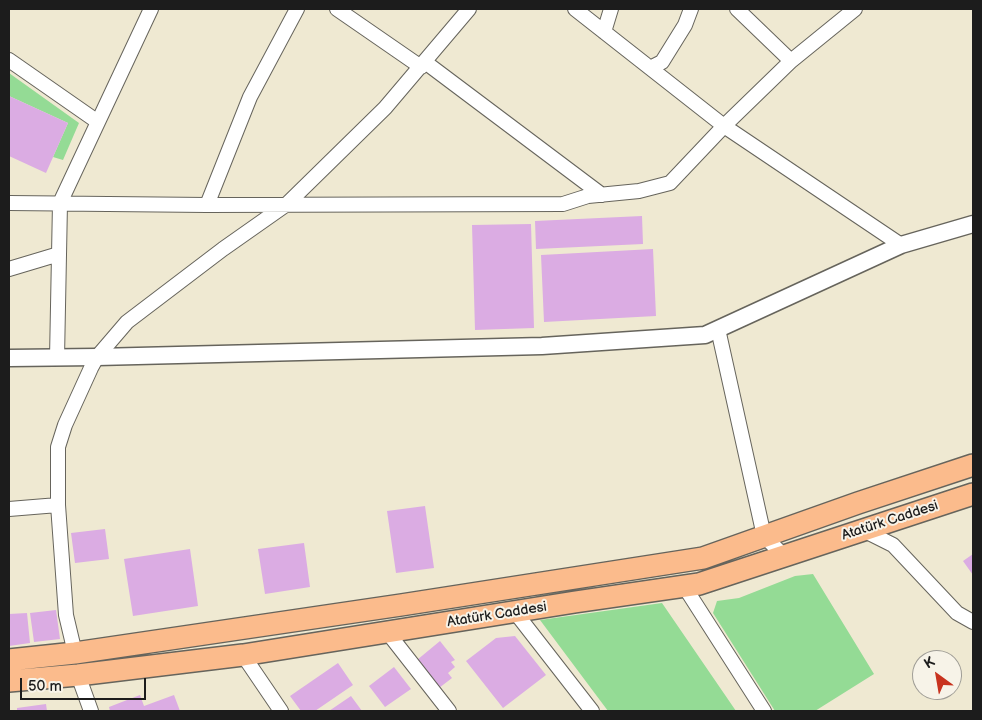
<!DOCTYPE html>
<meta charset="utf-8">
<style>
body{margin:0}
#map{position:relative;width:982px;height:720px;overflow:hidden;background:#efe9d2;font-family:"Balsamiq Sans",sans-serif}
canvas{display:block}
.frame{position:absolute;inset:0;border:10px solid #1c1c1c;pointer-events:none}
.north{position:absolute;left:912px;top:650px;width:50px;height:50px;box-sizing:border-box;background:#f7f3e8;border:1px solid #9f9d96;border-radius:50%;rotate:328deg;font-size:14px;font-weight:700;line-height:20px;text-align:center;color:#1c1c1c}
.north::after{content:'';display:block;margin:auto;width:18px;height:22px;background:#c8321e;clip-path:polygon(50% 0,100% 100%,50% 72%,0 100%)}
.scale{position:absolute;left:20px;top:678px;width:126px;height:22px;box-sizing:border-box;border:2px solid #1c1c1c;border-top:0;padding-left:6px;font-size:15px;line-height:18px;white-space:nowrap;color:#1c1c1c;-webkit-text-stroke:4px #f7f3e8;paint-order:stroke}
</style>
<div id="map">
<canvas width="982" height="720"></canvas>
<div class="frame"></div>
<div class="north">K</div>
<div class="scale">50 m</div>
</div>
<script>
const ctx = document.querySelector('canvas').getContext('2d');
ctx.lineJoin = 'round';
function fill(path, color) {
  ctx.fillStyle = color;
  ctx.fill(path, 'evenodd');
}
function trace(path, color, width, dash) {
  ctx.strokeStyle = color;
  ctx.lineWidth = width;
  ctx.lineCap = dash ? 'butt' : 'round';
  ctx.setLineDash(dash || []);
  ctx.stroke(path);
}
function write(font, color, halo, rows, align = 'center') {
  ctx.font = font + ' "Balsamiq Sans",sans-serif';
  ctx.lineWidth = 4;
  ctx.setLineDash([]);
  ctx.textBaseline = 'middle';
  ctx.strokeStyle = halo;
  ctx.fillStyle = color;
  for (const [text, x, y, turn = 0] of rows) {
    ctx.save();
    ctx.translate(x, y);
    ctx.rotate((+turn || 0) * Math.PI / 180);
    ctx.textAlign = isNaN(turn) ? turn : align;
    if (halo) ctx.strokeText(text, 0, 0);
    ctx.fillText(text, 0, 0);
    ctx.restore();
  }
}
fill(new Path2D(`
 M9,73L79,123L63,160L53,157L68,123L9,96Z
 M813,574L874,674L815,711H775L713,613L717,601L739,598L795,576Z
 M662,603L736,711H608L540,620Z`), '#94db95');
fill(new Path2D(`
 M9,96L68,123L46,173L9,156Z
 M642,216L643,244L536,249L535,221Z
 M531,224L534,328L475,330L472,225Z
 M653,249L656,316L544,322L541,255Z
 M425,506L434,568L396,573L387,511Z
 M105,529L109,559L75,563L71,533Z
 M304,543L310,587L265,594L258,549Z
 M190,549L198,606L133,616L124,559Z
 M973,554V575L963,561Z
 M56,610L60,639L34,642L30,613Z
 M27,613L30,643L9,646V614Z
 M515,636L546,675L503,708L466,661L496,638Z
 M440,641L455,660L451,662L455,667L448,673L452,678L439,688L417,660Z
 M338,663L353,685L315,711H301L290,696Z
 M394,667L411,689L385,707L369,686Z
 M140,695L144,706L174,695L180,711H110L109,707Z
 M351,696L362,711H329Z
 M46,704L47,711H17V708Z`), '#dbace3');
const minor = new Path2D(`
 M337,9L421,67
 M575,9L724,126L901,245
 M737,9L791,61
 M604,32L611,9
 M9,60L98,122
 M425,62L602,195
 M650,68L662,62L685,25L691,9
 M9,203L207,205L563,204L588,196L639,191L670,183L724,126L791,61L855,9
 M207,205L250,97L297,9
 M9,269L59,254
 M718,329L764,536L784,556
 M57,358L60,203L151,9
 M9,509L58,505
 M863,530L893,545L957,613L973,622
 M684,586L764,711
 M515,612L592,711
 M388,633L449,711
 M75,653L66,615L58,505V447L65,425L91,368L97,357L127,322L223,249L287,204L385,108L469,9
 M243,655L281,711
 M78,675L91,711`);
const tertiary = new Path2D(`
 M9,358L97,357L542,346L705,335L901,245L973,224`);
const primary = new Path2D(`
 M9,660L75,653L401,605L703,558L858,503L973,465
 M9,681L78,675L243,655L575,602L699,584L973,494`);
trace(minor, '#66645c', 16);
trace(tertiary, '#66645c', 19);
trace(primary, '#66645c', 24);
trace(minor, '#fff', 14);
trace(tertiary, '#fff', 16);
trace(primary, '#fbbb8c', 21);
write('14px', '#1c1c1c', '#f7f3e8', [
 ["Atatürk Caddesi",890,521,-18],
 ["Atatürk Caddesi",497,615,-9]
]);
</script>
